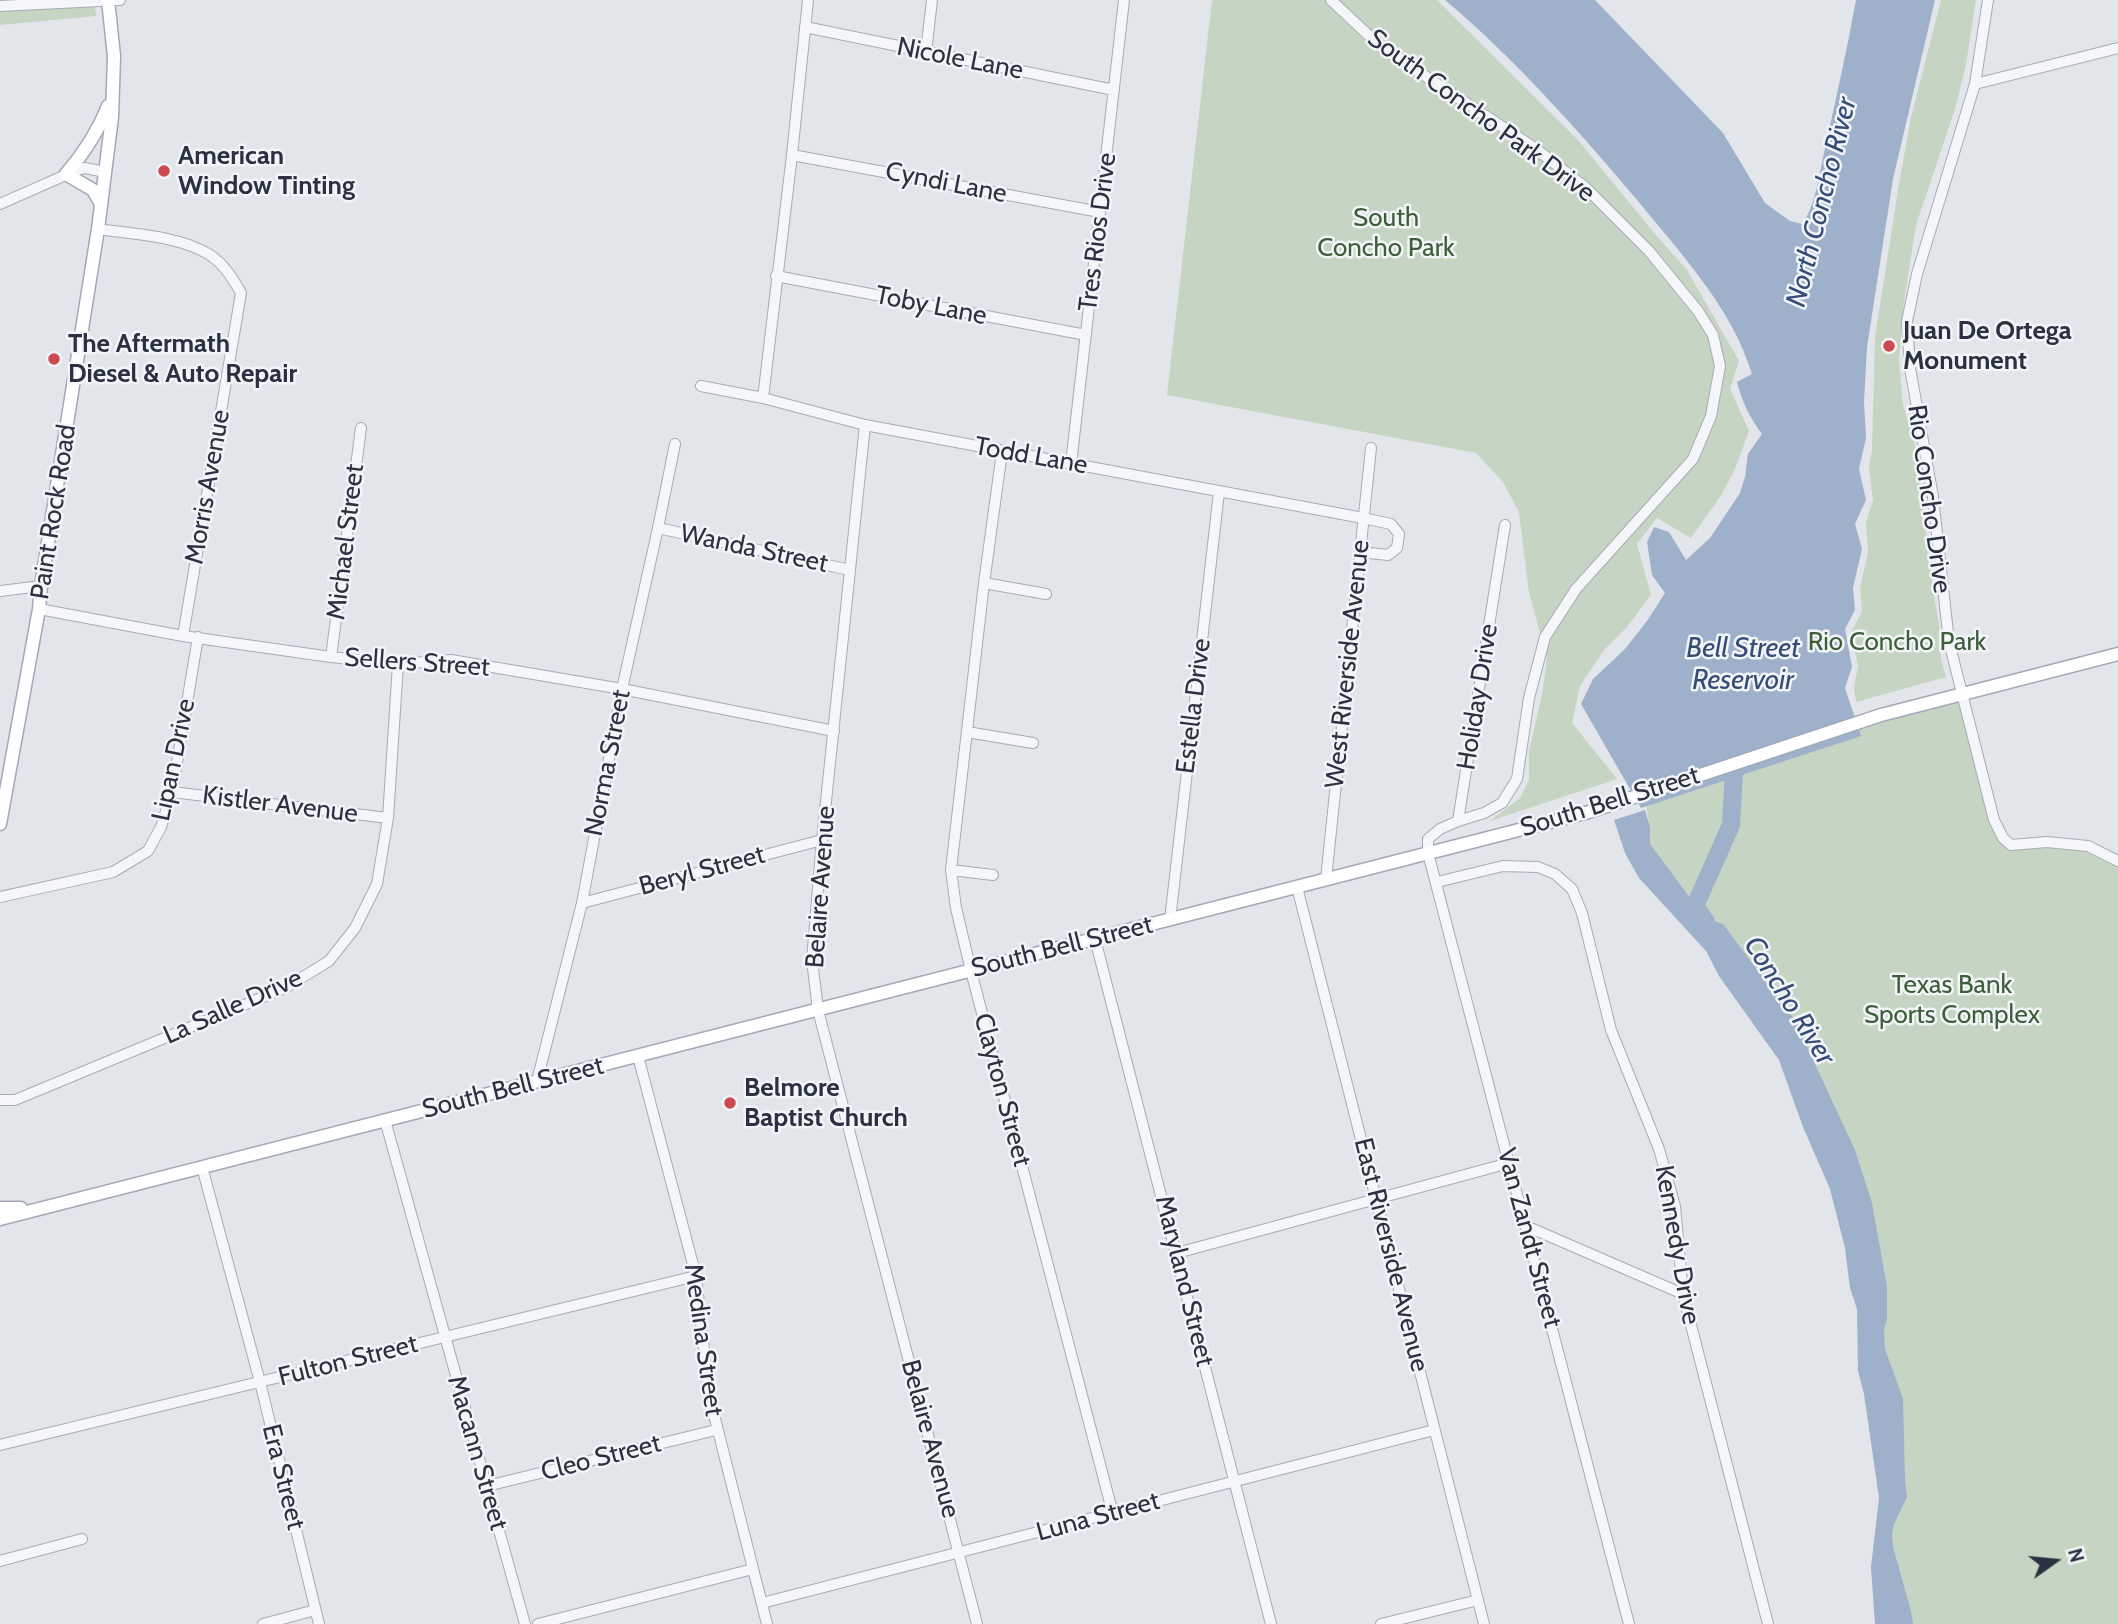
<!DOCTYPE html>
<style>
body{margin:0}
#map{position:relative;width:2118px;height:1624px;overflow:hidden;background:#e2e5ea;font-family:Cabin,sans-serif}
canvas{display:block}
.north{position:absolute;left:2020px;top:1526px;width:70px;height:70px;-webkit-text-stroke:5px #f2f4f8;paint-order:stroke;rotate:75deg;font-size:19px;font-weight:700;line-height:28px;text-align:center;color:#2a3142}
.north::after{content:'';display:block;margin:auto;width:24px;height:32px;background:#2a3142;clip-path:polygon(50% 0,100% 100%,50% 72%,0 100%)}
</style>
<div id="map">
<canvas width="2118" height="1624"></canvas>
<div class="north">N</div>
</div>
<script>
const ctx = document.querySelector('canvas').getContext('2d');
ctx.lineJoin = 'round';
function fill(path, color) {
  ctx.fillStyle = color;
  ctx.fill(path, 'evenodd');
}
function trace(path, color, width, dash) {
  ctx.strokeStyle = color;
  ctx.lineWidth = width;
  ctx.lineCap = dash ? 'butt' : 'round';
  ctx.setLineDash(dash || []);
  ctx.stroke(path);
}
function write(font, color, halo, rows, align = 'center') {
  ctx.font = font + ' Cabin,sans-serif';
  ctx.lineWidth = 5;
  ctx.setLineDash([]);
  ctx.textBaseline = 'middle';
  ctx.strokeStyle = halo;
  ctx.fillStyle = color;
  for (const [text, x, y, turn = 0] of rows) {
    ctx.save();
    ctx.translate(x, y);
    ctx.rotate((+turn || 0) * Math.PI / 180);
    ctx.textAlign = isNaN(turn) ? turn : align;
    if (halo) ctx.strokeText(text, 0, 0);
    ctx.fillText(text, 0, 0);
    ctx.restore();
  }
}
fill(new Path2D(`
 M0,0H94L96,16L0,25Z
 M1212,0H1437L1578,140L1655,234L1687,270L1739,361L1730,389L1749,431L1735,469L1722,494L1691,538L1657,518L1637,544L1651,595L1627,627L1604,650L1580,686L1572,723L1617,779L1490,821L1520,798L1529,780V751L1542,695L1547,659L1529,592L1519,512L1503,482L1476,453L1167,395Z
 M1941,0H1976L1966,64L1956,106L1916,225L1904,302L1899,360L1903,405L1914,438L1933,590L1939,624L1941,659L1946,677L1856,702L1854,688L1858,666L1851,633L1862,611L1860,588L1868,552L1866,523L1873,500L1869,468L1872,449L1875,337L1899,184L1911,117Z
 M1963,694L1994,820L2011,845L2088,846L2118,861V1624H1887L1865,1202L1650,844C1650,823 1645,801 1643,780L1839,717L1881,715Z`), '#c6d4c3');
fill(new Path2D(`
 M1445,0H1595L1723,133L1765,203L1790,221L1802,224C1816,205 1819,175 1824,153C1835,102 1847,51 1856,0H1935L1893,179L1867,347L1864,402L1866,438L1859,469L1866,500L1855,524L1862,549L1853,588L1855,610L1845,629L1852,667L1845,688L1861,736L1641,808L1581,704L1593,679L1625,649L1647,621L1665,593L1652,575L1647,542L1654,527L1669,532L1686,560L1710,538L1740,493L1745,477L1748,454L1762,434C1750,418 1742,402 1737,382L1752,374C1732,308 1681,254 1638,201C1578,130 1516,60 1445,0Z
 M1645,810L1650,827V844L1705,918L1723,924L1794,1019L1855,1150L1872,1203L1887,1287V1319L1884,1329L1885,1349L1903,1399L1905,1480L1907,1497L1894,1524L1892,1535L1893,1547L1911,1611L1913,1624H1875L1871,1567L1879,1498L1864,1394L1858,1371L1857,1309L1850,1288L1845,1248L1830,1189L1803,1127L1779,1060L1719,976L1706,951L1639,878L1625,853L1614,820Z`), '#9eb0ca');
trace(new Path2D(`
 M1706,922L1695,906L1731,825L1735,755`), '#9eb0ca', 18);
const minor = new Path2D(`
 M1331,0L1381,47L1536,149L1585,187L1649,251L1698,311L1713,335L1720,366L1711,416L1693,459L1576,589L1545,637L1529,698L1517,779L1502,803L1484,813L1458,821
 M1988,0L1975,84L1917,274L1907,321L1910,368L1933,497L1949,642L1994,820L2003,838L2011,845L2047,842L2088,846L2118,861
 M0,6L120,0
 M805,27L1114,90
 M926,52L932,0
 M1975,84L2118,48
 M792,155L1100,212
 M0,204L77,170L85,168L105,172
 M98,229C132,234 181,236 210,255C224,264 233,279 241,293L183,636
 M776,276L1086,335
 M701,386L763,398L865,425L1363,518L1391,524L1399,534L1397,548L1388,555L1360,552
 M763,398L792,155L808,0
 M865,425L822,840L812,960L818,1010L977,1624
 M1002,452L984,583L951,870L956,908L971,971L1113,1514
 M1071,464L1124,0
 M1505,525L1458,821L1440,829L1428,839V853L1629,1624
 M658,528L850,570
 M984,583L1046,594
 M0,591L41,586
 M39,609L183,636L331,657L398,664L451,660L622,689L834,731
 M331,657L361,428
 M967,732L1033,743
 M172,792L388,818
 M951,870L993,875
 M1326,879L1371,448
 M1437,882L1503,866L1538,867L1555,874L1572,889L1582,913L1611,1030L1659,1149L1675,1206L1683,1294L1768,1624
 M1297,887L1484,1624
 M0,897L113,872L148,851L161,827L172,792L198,637
 M582,903L822,840
 M1170,920L1219,492
 M1095,939L1271,1624
 M638,1056L696,1276L709,1395L767,1624
 M537,1081L582,903L622,689L658,528L675,444
 M0,1100H15L285,988L329,961L355,928L377,884L388,818L398,664
 M385,1120L525,1624
 M202,1167L260,1382L319,1624
 M1526,1226L1683,1294
 M1177,1253L1509,1163
 M0,1445L696,1276
 M487,1486L716,1430
 M0,1561L82,1539
 M762,1603L1434,1430
 M263,1624L315,1610
 M538,1624L753,1569
 M1381,1624L1478,1600`);
const major = new Path2D(`
 M101,204L93,190L66,174C84,153 98,132 108,106
 M0,824L39,609L41,586L98,229L112,117L114,56L108,0
 M0,1208H21
 M0,1219L1589,812L1881,715L2118,654`);
trace(minor, '#a7abb4', 12);
trace(major, '#a2a8b6', 15);
trace(minor, '#f5f6f9', 10);
trace(major, '#fff', 12);
for (const [x, y, r, color] of [
 [164,171,7,"#cd4a53"],
 [1889,346,7,"#cd4a53"],
 [54,359,7,"#cd4a53"],
 [730,1103,7,"#cd4a53"]
]) {
  const dot = new Path2D();
  dot.arc(x, y, r, 0, 2 * Math.PI);
  ctx.fillStyle = color;
  ctx.fill(dot);
  trace(dot, '#f2f4f8', 2.5);
}
write('26px', '#2a3142', '#f2f4f8', [
 ["Nicole Lane",960,59,11],
 ["South Concho Park Drive",1481,116,36],
 ["Cyndi Lane",946,183,11],
 ["Tres Rios Drive",1098,232,-83],
 ["Toby Lane",931,306,11],
 ["Todd Lane",1031,456,10],
 ["Morris Avenue",208,487,-80],
 ["Rio Concho Drive",1929,499,82],
 ["Paint Rock Road",54,512,-81],
 ["Michael Street",346,542,-83],
 ["Wanda Street",754,549,12],
 ["Sellers Street",417,663,4],
 ["West Riverside Avenue",1348,664,-84],
 ["Holiday Drive",1478,697,-81],
 ["Estella Drive",1194,706,-83],
 ["Lipan Drive",174,760,-78],
 ["Norma Street",608,763,-79],
 ["South Bell Street",1610,802,-17],
 ["Kistler Avenue",280,805,7],
 ["Beryl Street",702,871,-15],
 ["Belaire Avenue",821,887,-86],
 ["South Bell Street",1062,947,-14],
 ["La Salle Drive",233,1007,-24],
 ["South Bell Street",513,1088,-14],
 ["Clayton Street",1002,1090,75],
 ["Van Zandt Street",1529,1238,75],
 ["Kennedy Drive",1677,1245,80],
 ["East Riverside Avenue",1391,1255,76],
 ["Maryland Street",1184,1281,76],
 ["Medina Street",703,1340,82],
 ["Fulton Street",348,1361,-14],
 ["Belaire Avenue",930,1439,75],
 ["Macann Street",477,1453,74],
 ["Cleo Street",601,1458,-14],
 ["Era Street",283,1477,76],
 ["Luna Street",1098,1517,-15]
]);
write('bold 26px', '#2a3142', '#f2f4f8', [
 ["American",178,156],
 ["Window Tinting",178,186],
 ["Juan De Ortega",1903,331],
 ["Monument",1903,361],
 ["The Aftermath",68,344],
 ["Diesel & Auto Repair",68,374],
 ["Belmore",744,1088],
 ["Baptist Church",744,1118]
], 'left');
write('26px', '#3c5e38', '#f2f4f8', [
 ["South",1386,218],
 ["Concho Park",1386,248],
 ["Rio Concho Park",1897,642],
 ["Texas Bank",1952,985],
 ["Sports Complex",1952,1015]
]);
write('italic 28px', '#354d76', '#f2f4f8', [
 ["North Concho River",1822,202,-76],
 ["Bell Street",1743,649],
 ["Reservoir",1743,681],
 ["Concho River",1789,1001,58]
]);
</script>
